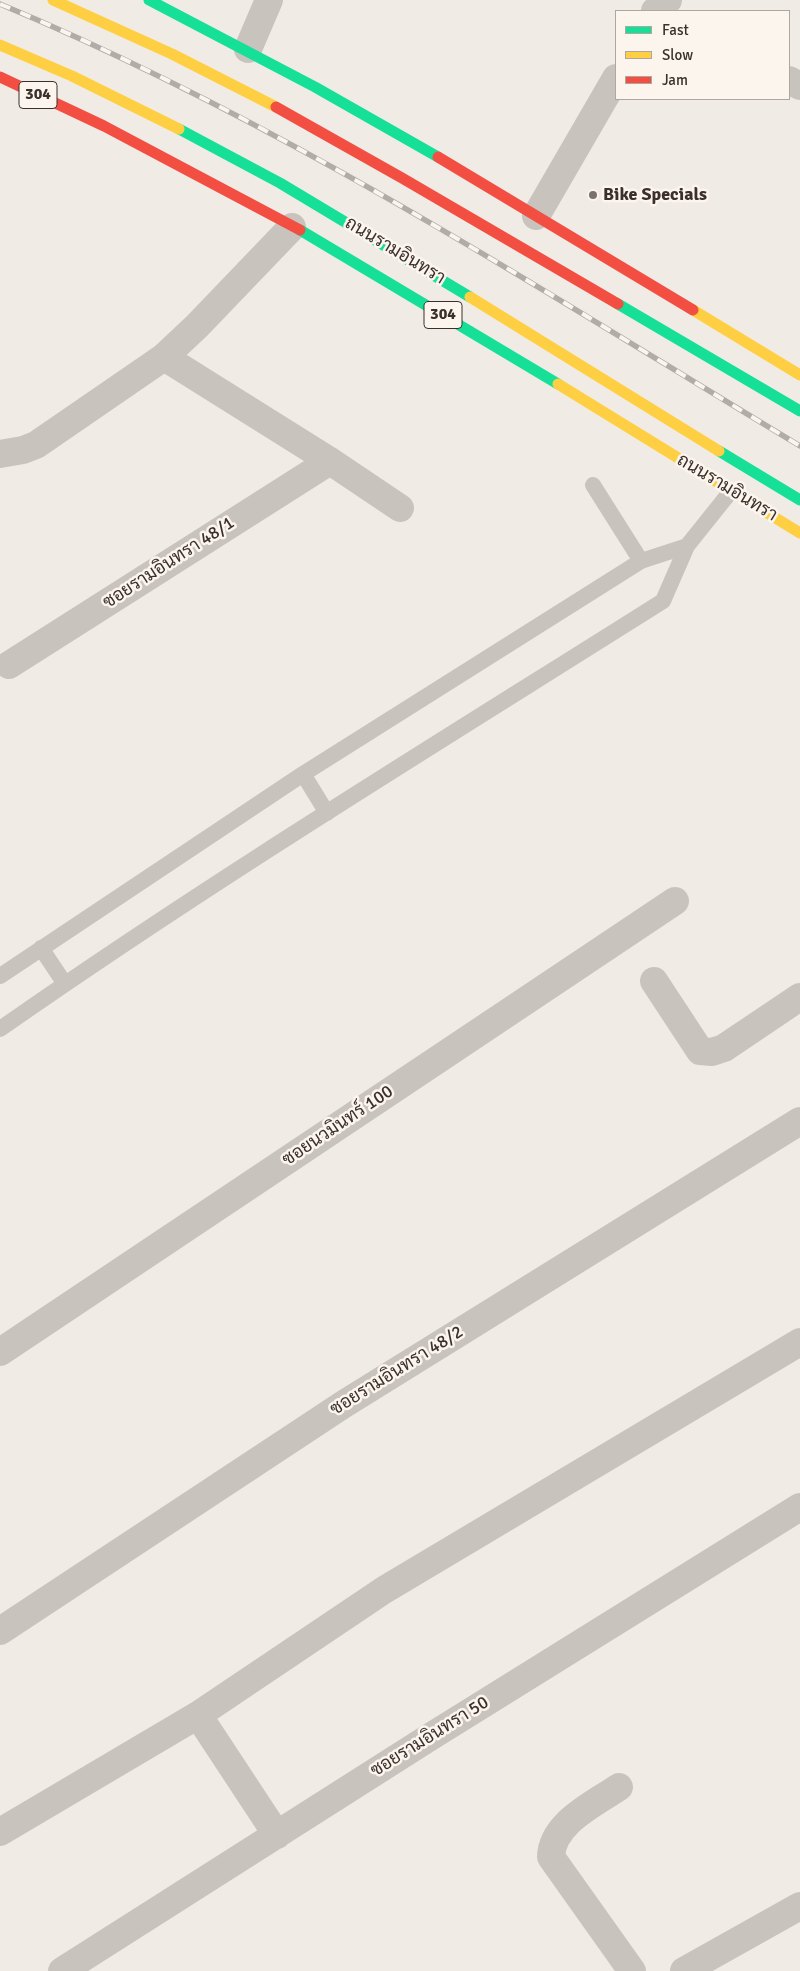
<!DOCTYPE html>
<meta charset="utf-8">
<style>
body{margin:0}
#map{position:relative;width:800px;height:1971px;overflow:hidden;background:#f0ebe5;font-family:Signika,sans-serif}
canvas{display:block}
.legend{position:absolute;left:615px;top:10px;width:175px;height:90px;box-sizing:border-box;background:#fbf5ee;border:1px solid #aea6a0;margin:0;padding:6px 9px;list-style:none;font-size:15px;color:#3b302b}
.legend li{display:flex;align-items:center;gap:10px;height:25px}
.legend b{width:25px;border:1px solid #aea6a0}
</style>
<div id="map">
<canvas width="800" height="1971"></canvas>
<ul class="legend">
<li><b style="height:6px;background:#16e098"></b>Fast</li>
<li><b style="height:6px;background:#ffcf43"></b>Slow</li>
<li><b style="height:6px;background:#f24e42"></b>Jam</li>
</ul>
</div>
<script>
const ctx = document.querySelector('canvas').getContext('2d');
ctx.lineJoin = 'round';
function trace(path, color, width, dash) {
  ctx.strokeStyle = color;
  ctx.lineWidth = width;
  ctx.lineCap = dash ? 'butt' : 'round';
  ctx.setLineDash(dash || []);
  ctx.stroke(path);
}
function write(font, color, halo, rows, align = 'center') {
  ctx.font = font + ' Signika,Sarabun,sans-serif';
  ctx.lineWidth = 5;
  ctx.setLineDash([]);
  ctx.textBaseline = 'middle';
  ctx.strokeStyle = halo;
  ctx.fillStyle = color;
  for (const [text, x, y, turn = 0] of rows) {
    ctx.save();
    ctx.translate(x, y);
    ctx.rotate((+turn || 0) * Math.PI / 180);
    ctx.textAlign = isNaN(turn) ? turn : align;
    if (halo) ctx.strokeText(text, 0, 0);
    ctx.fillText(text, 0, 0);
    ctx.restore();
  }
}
trace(new Path2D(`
 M593,485L641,561
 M303,774L327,813
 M41,948L65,984
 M0,976L303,774L641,561L687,546
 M0,1029C216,878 441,741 663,601L687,546L731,491`), '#c9c3be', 16);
trace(new Path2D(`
 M655,11L668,0
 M248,49L269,0
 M789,80L800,86
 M536,216L616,78
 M164,357L330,461L400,508
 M0,454L23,450L36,445L164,357L197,326L292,227
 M9,665L330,461
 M654,981L700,1051L712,1052L724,1048L800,997
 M0,1352L675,901
 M0,1631L344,1404L800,1121
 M198,1715L277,1835
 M619,1787C594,1804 552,1823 551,1857L632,1971
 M0,1832L198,1715L384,1590L800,1342
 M62,1971L430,1737L800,1507
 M684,1971L800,1906`), '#c9c3be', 28);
trace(new Path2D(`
 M149,0L315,87L438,157
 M179,129L280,183L470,297
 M300,230L558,384
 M618,304L800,411
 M719,451L800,500`), '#16e098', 11);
trace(new Path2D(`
 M53,0L172,54L276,107
 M0,45L72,76L179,129
 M470,297L719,451
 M693,310L800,375
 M558,384L800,533`), '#ffcf43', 11);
trace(new Path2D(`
 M0,77L104,126L300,230
 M276,107L402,178L618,304
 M438,157L693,310`), '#f24e42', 11);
const rail = new Path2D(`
 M0,4C282,121 539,289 800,446`);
trace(rail, '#b1aca8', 5.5);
trace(rail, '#fbf5ee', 4, [11]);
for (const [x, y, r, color] of [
 [593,195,5,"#7a716c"]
]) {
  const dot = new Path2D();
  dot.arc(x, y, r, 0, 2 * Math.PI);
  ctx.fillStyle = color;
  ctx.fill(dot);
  trace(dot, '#fbf5ee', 2);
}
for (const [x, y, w] of [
 [38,95,38],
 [443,315,38]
]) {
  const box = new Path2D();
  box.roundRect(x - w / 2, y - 13.5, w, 27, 4);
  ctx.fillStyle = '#fbf5ee';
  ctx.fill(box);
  trace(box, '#3b302b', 1);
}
write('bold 16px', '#3b302b', null, [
 ["304",38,95],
 ["304",443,315]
]);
write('bold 18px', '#3b302b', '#fbf5ee', [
 ["Bike Specials",603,195]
], 'left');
write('18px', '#3b302b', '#fbf5ee', [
 ["ถนนรามอินทรา",395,251,31],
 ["ถนนรามอินทรา",727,488,31],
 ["ซอยรามอินทรา 48/1",169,563,-33],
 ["ซอยนวมินทร์ 100",338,1126,-34],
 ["ซอยรามอินทรา 48/2",397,1371,-32],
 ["ซอยรามอินทรา 50",430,1737,-32]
]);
</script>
